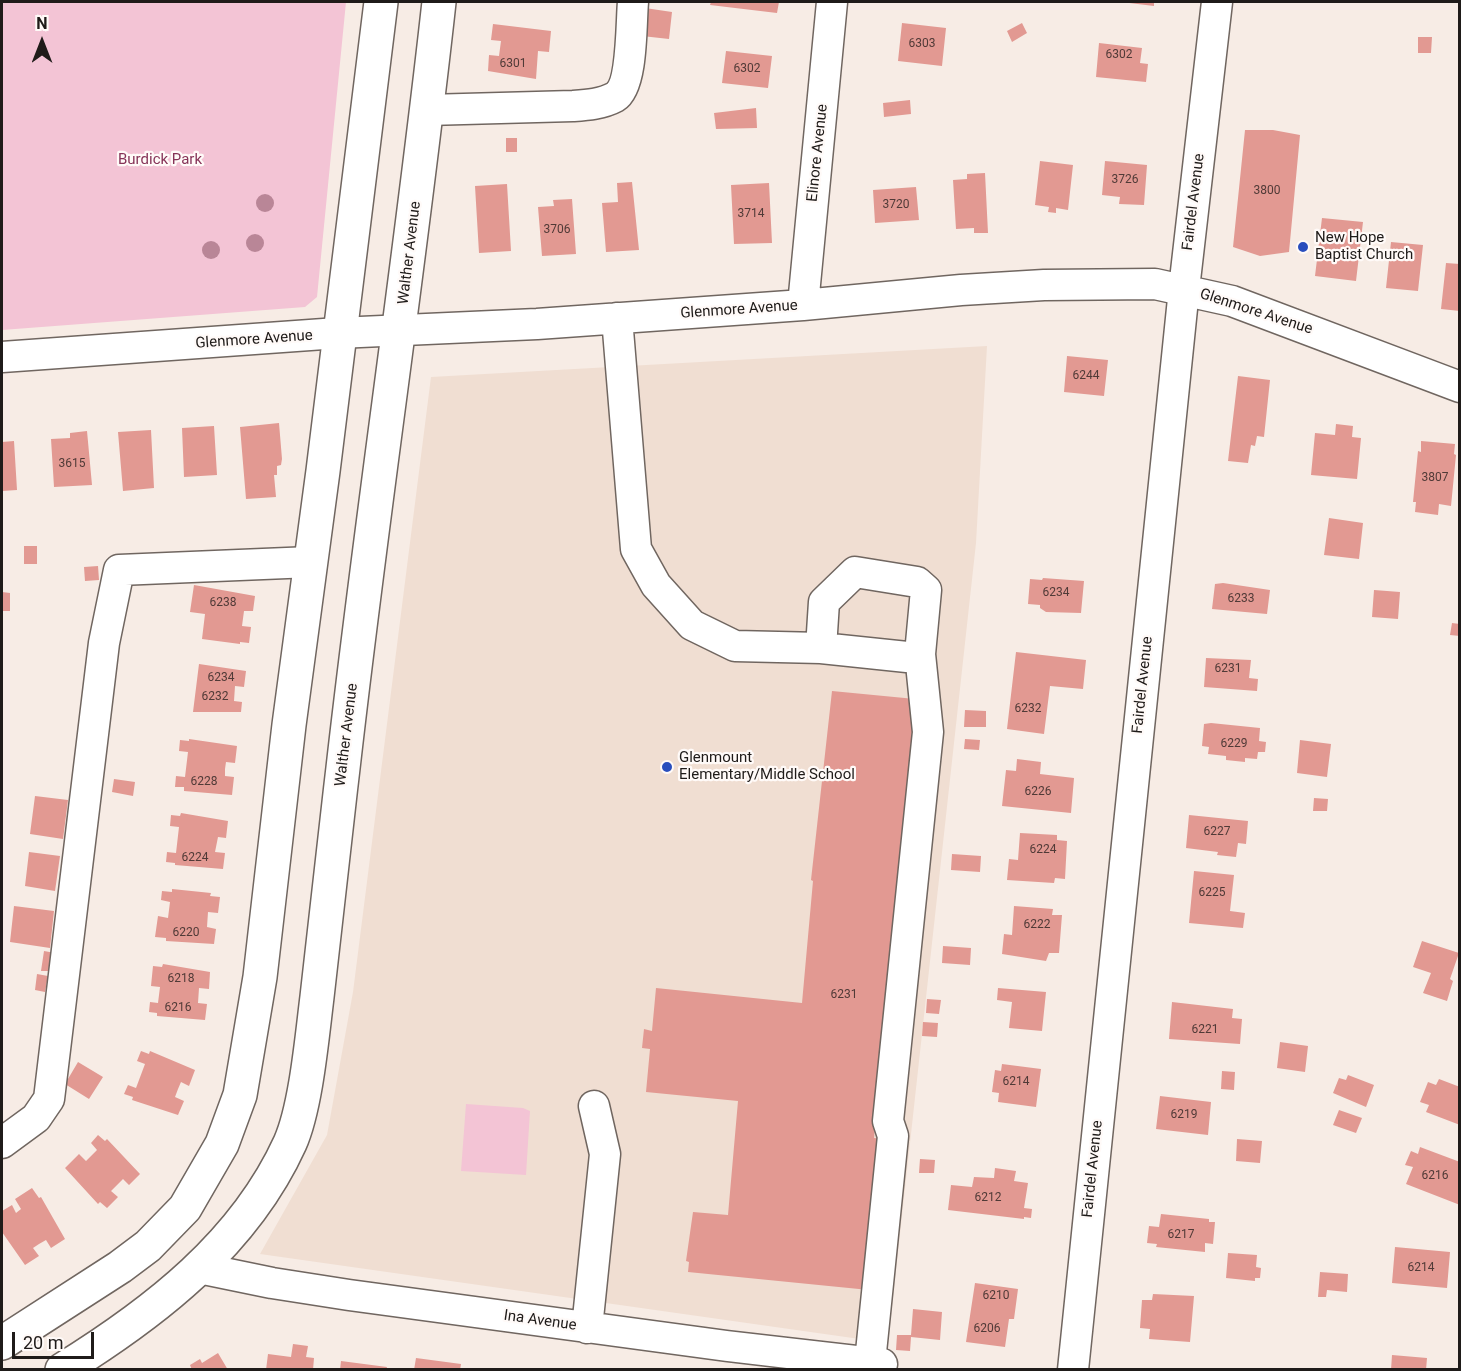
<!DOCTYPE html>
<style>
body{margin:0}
#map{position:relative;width:1461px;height:1371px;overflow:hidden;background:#f7ece5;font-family:Roboto,sans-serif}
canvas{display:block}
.frame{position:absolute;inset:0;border:3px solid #1f1b19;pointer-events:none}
.north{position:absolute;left:12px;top:12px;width:60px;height:60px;-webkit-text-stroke:4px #fffaf8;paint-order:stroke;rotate:0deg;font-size:16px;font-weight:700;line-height:24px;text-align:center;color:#1f1b19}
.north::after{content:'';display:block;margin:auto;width:21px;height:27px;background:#1f1b19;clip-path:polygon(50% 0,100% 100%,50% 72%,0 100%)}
.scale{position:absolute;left:12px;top:1332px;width:82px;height:27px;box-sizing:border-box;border:3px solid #1f1b19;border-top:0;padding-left:8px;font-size:18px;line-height:21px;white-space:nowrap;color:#1f1b19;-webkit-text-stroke:4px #fffaf8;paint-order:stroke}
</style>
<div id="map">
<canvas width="1461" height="1371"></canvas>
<div class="frame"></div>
<div class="north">N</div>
<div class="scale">20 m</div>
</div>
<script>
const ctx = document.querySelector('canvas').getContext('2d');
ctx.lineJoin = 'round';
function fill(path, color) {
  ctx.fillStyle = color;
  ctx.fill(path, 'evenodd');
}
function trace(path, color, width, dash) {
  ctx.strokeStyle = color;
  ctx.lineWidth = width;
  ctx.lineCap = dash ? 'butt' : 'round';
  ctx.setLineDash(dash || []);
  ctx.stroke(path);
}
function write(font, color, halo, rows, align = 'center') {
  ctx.font = font + ' Roboto,sans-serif';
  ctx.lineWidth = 4.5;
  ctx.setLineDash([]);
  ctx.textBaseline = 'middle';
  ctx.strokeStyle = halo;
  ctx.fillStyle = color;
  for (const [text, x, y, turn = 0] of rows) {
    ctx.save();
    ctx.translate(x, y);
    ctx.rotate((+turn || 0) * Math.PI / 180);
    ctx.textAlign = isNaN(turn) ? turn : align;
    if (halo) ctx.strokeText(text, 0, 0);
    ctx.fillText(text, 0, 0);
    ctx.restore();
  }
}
fill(new Path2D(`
 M987,346L976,543L888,1343L260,1254L327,1135L353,992L431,377Z`), '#f0ded2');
fill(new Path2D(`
 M2,2H346L317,297L305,307L2,330Z
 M466,1104L523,1108L530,1111L526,1175L461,1171Z`), '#f3c4d5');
fill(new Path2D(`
 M711,2H779L777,13L710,5Z
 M1121,2H1154V6Z
 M645,8L672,12L669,39L642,36Z
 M902,23L946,28L942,66L898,61Z
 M1022,23L1027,33L1012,42L1007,31Z
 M493,24L551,31L549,52L538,51L536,79L488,71L489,55L499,56L501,41L491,40Z
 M1418,37H1432L1431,53H1418Z
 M1099,43L1142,48L1140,63L1148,64L1146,82L1096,77Z
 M726,51L772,56L768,88L722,83Z
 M910,100L911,114L884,117L883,103Z
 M756,108L757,128L716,129L714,113Z
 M1245,130H1273L1300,135L1289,252L1260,256L1233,247Z
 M506,138H517V152H506Z
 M1040,161L1073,165L1068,210L1056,208V213L1048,212L1049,207L1035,205Z
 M1105,161L1147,165L1144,205L1119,204L1120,197L1102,195Z
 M985,173L988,233H974V228L956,229L953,180L967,179V174Z
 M632,182L639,250L606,252L602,203L618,202L617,183Z
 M769,183L772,243L734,244L731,185Z
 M507,184L511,251L479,253L475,186Z
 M916,187L919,220L875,223L873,190Z
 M572,199L576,254L542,256L538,207L554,206L553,200Z
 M1322,218L1363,222L1356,281L1315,276Z
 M1391,242L1423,245L1418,291L1386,288Z
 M1446,263L1460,264V311L1441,309Z
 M1067,356L1108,360L1104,396L1064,392Z
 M1238,376L1270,380L1264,437L1257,436L1255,446L1251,445L1248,463L1228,461Z
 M279,423L282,459L281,465L277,466V475H274L276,497L246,499L240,427Z
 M1336,424L1353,426L1352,437L1361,438L1357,479L1311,475L1315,433L1335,435Z
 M214,426L217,475L184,477L182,428Z
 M151,430L154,488L123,491L118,432Z
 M87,431L92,485L54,487L51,439L70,438V433Z
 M14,441L17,490L2,491V442Z
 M1421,441L1455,444L1454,454L1456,455L1451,506L1439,504L1438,515L1415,512L1416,502H1413L1418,451L1421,452Z
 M1329,518L1363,523L1359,559L1324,555Z
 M24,546H37V564H24Z
 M98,566L99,580L85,581L84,567Z
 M1043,578L1084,581L1081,613L1046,612L1040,608V605L1028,604L1030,579L1042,580Z
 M1223,583L1270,590L1267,614L1212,609L1215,584Z
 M194,585L255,596L253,611H244L242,626L251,627L249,643L240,642V644L202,639L205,614L190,612Z
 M1374,590L1400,592L1398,619L1372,617Z
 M2,592L10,593V611H2Z
 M1452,623L1460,624V636L1450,635Z
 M1016,652L1086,660L1083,689L1050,686L1044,734L1007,729Z
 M1206,658L1251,660L1249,678L1258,679L1257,691L1204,687Z
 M199,664L246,671L244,687L235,686L234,701L242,702L241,712H193Z
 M832,691L915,699L874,1138L884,1139L869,1290L688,1272L689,1262L686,1261L693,1212L728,1215L738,1101L646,1092L650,1049L642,1048L644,1029L652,1031L656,988L802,1003L813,881L811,880Z
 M965,710L986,711V727H964Z
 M1211,723L1260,728L1259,741L1266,742L1265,752H1258L1257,759L1245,758V762L1226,760V756L1208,754L1209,747L1202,746L1204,724Z
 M189,739L237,746L235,763L226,762L225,769V776L234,777L232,795L184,791V787H175L176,776L185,777L188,752L179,751L180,740L189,741Z
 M965,739L980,740L979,750L964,749Z
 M1300,740L1331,744L1327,777L1297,773Z
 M1017,759L1041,762L1040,774L1074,778L1071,813L1002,806L1006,770L1016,771Z
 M114,779L135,782L133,796L112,792Z
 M35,796L68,800L63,839L30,834Z
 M1314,798L1328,799L1327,811H1313Z
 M181,813L228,821L226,838L218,837L215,852L225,853L223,869L175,865V863L166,862L167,852L176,853L179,827L170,826L171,815L180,816Z
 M1189,815L1248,821L1246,844L1238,843L1236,857L1217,855L1218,852L1186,848Z
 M1020,833L1057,835V840L1067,841L1065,879L1055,878L1054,883L1007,880L1009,859L1018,860Z
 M29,852L60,856L55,891L25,886Z
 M952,854L981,856L980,872L951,870Z
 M1194,871L1234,875L1230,911L1245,913L1243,928L1189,923Z
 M172,889L211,893L210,896L220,897L218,913L208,912L207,927L216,929L214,944L166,941V938L155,937L158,916L168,918L170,902L161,900L162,891L172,892Z
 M14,906L54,911L50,948L10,942Z
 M1014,906L1053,909L1052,915H1062L1059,953H1049L1046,961L1002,954L1004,934L1012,935Z
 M1422,941L1459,953L1450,979L1453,981L1447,1001L1423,993L1431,973L1413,967Z
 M943,946L971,948L970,965L942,963Z
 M44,951L55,953L53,971H41Z
 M163,964L210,972L209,989L199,988L198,1003L207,1004L205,1020L157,1016V1013L149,1012L150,1002L158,1003L160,987L151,986L153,966L162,967Z
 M37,974L48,976L45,992L35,990Z
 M998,988L1046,992L1042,1031L1009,1028L1012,1002L997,1000Z
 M927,999L941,1000L939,1014L926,1013Z
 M1172,1002L1233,1009L1232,1018L1242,1019L1240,1044L1169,1039Z
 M923,1022L938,1023L937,1037L922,1036Z
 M1280,1042L1308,1046L1305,1072L1277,1068Z
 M141,1051L149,1054L150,1051L195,1070L189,1086L181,1082L178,1089L175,1097L184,1101L178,1115L132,1100L133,1097L124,1094L128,1085L136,1088L145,1064L137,1061Z
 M78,1062L103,1077L89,1099L65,1084Z
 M1002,1064L1041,1069L1036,1107L998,1102L999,1093L992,1092L995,1070L1001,1071Z
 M1222,1071L1235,1072L1234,1090L1221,1089Z
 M1348,1075L1374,1085L1366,1107L1333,1093L1339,1078L1346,1080Z
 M1439,1079L1460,1087V1125L1426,1112L1429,1105L1420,1102L1428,1082L1436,1085Z
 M1160,1096L1211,1102L1208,1135L1156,1129Z
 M1339,1110L1362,1118L1356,1133L1333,1125Z
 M98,1135L105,1141L107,1139L140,1174L129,1185L123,1179L111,1191L118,1197L107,1208L100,1202L98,1204L65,1168L79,1154L86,1161L97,1150L91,1143Z
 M1237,1139L1262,1141L1260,1163L1236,1161Z
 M1420,1147L1460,1162V1205L1406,1184L1413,1167L1405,1165L1411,1151L1418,1154Z
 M920,1159L935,1160L934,1173H919Z
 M995,1168L1016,1171L1014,1181L1028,1183L1024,1208L1032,1209L1031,1218L1024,1217V1219L948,1210L951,1185L972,1187L974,1177L994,1178Z
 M32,1188L39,1198L41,1197L65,1239L51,1248L46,1240L39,1244L33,1248L39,1256L25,1265L2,1232V1211L12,1205L16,1213L21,1209L15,1199Z
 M1161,1214L1209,1219V1222H1215L1213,1244L1205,1243V1252L1156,1247L1157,1244L1147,1243L1149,1226L1159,1227Z
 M1395,1247L1450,1252L1447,1288L1392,1283Z
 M1228,1253L1257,1255L1256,1267L1261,1268L1260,1278H1255V1281L1226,1278Z
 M1320,1272L1348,1274L1347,1292L1327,1290L1326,1297H1318Z
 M975,1283L1018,1289L1014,1319H1009L1005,1347L966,1342Z
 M1153,1294L1194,1296L1190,1342L1149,1339L1150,1329L1140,1328L1142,1300H1152Z
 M913,1309L942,1312L940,1340L911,1337L910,1351L896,1350L897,1335H911Z
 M293,1344L308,1346L306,1357L314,1358L313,1370H266L268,1354L291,1357Z
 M218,1353L228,1370H192L190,1365L200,1359L202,1363Z
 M1392,1355L1427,1358L1426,1370H1391Z
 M416,1358L461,1364L460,1370H414Z
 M341,1361L387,1367L386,1370H340Z`), '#e29992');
const minor = new Path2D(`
 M427,110L573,106C587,105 602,104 615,97C633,86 631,22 633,2
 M803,305L832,2
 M617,318L636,549L656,585L692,625L735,646L821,648L907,657L920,654
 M2,357L338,333L537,324L803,305L961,290L1044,285L1155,284L1232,301L1460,387
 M821,648L824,602L855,572L917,582L926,590L920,654L928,732L888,1121L893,1136L870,1362
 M2,1143L36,1118L49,1099L104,643L119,570L311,562
 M199,1268L272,1283L349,1295L727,1346L882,1364
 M587,1328L605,1154L594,1106
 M1073,1370L1184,289L1217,2`);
const major = new Path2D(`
 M2,1343L120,1267L148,1246L185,1208L222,1144L240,1095L260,977L289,725L323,471L381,2
 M62,1370C154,1313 244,1244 290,1143C306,1107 312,1037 317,997C326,920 334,844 343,768C372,512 411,257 439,2`);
trace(minor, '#706660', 33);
trace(major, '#706660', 36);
trace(minor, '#fff', 30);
trace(major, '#fff', 33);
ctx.fillStyle = '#b98697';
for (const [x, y] of [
 [265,203],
 [255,243],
 [211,250]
]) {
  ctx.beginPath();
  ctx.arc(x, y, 9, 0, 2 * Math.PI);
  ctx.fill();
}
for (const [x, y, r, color] of [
 [1303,247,6,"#294ebd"],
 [667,767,6,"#294ebd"]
]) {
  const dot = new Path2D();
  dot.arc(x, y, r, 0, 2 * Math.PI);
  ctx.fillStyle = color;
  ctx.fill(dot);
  trace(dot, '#fffaf8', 2);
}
write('12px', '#503a37', null, [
 ["6303",922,44],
 ["6302",1119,55],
 ["6301",513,64],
 ["6302",747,69],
 ["3726",1125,180],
 ["3800",1267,191],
 ["3720",896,205],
 ["3714",751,214],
 ["3706",557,230],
 ["6244",1086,376],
 ["3615",72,464],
 ["3807",1435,478],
 ["6234",1056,593],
 ["6233",1241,599],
 ["6238",223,603],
 ["6231",1228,669],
 ["6234",221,678],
 ["6232",215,697],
 ["6232",1028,709],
 ["6229",1234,744],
 ["6228",204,782],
 ["6226",1038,792],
 ["6227",1217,832],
 ["6224",1043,850],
 ["6224",195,858],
 ["6225",1212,893],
 ["6222",1037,925],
 ["6220",186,933],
 ["6218",181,979],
 ["6231",844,995],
 ["6216",178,1008],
 ["6221",1205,1030],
 ["6214",1016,1082],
 ["6219",1184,1115],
 ["6216",1435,1176],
 ["6212",988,1198],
 ["6217",1181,1235],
 ["6214",1421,1268],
 ["6210",996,1296],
 ["6206",987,1329]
]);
write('15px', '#1f1b19', '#fffaf8', [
 ["Elinore Avenue",818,153,-84],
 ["Fairdel Avenue",1194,202,-83],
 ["Walther Avenue",410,253,-83],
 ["Glenmore Avenue",739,310,-4],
 ["Glenmore Avenue",1256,312,18],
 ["Glenmore Avenue",254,340,-4],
 ["Fairdel Avenue",1143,685,-84],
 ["Walther Avenue",347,735,-83],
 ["Fairdel Avenue",1093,1169,-84],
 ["Ina Avenue",540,1321,8]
]);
write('15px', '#863358', '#fffaf8', [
 ["Burdick Park",160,160]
]);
write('15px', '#1f1b19', '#fffaf8', [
 ["New Hope",1315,238],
 ["Baptist Church",1315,255],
 ["Glenmount",679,758],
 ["Elementary/Middle School",679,775]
], 'left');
</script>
